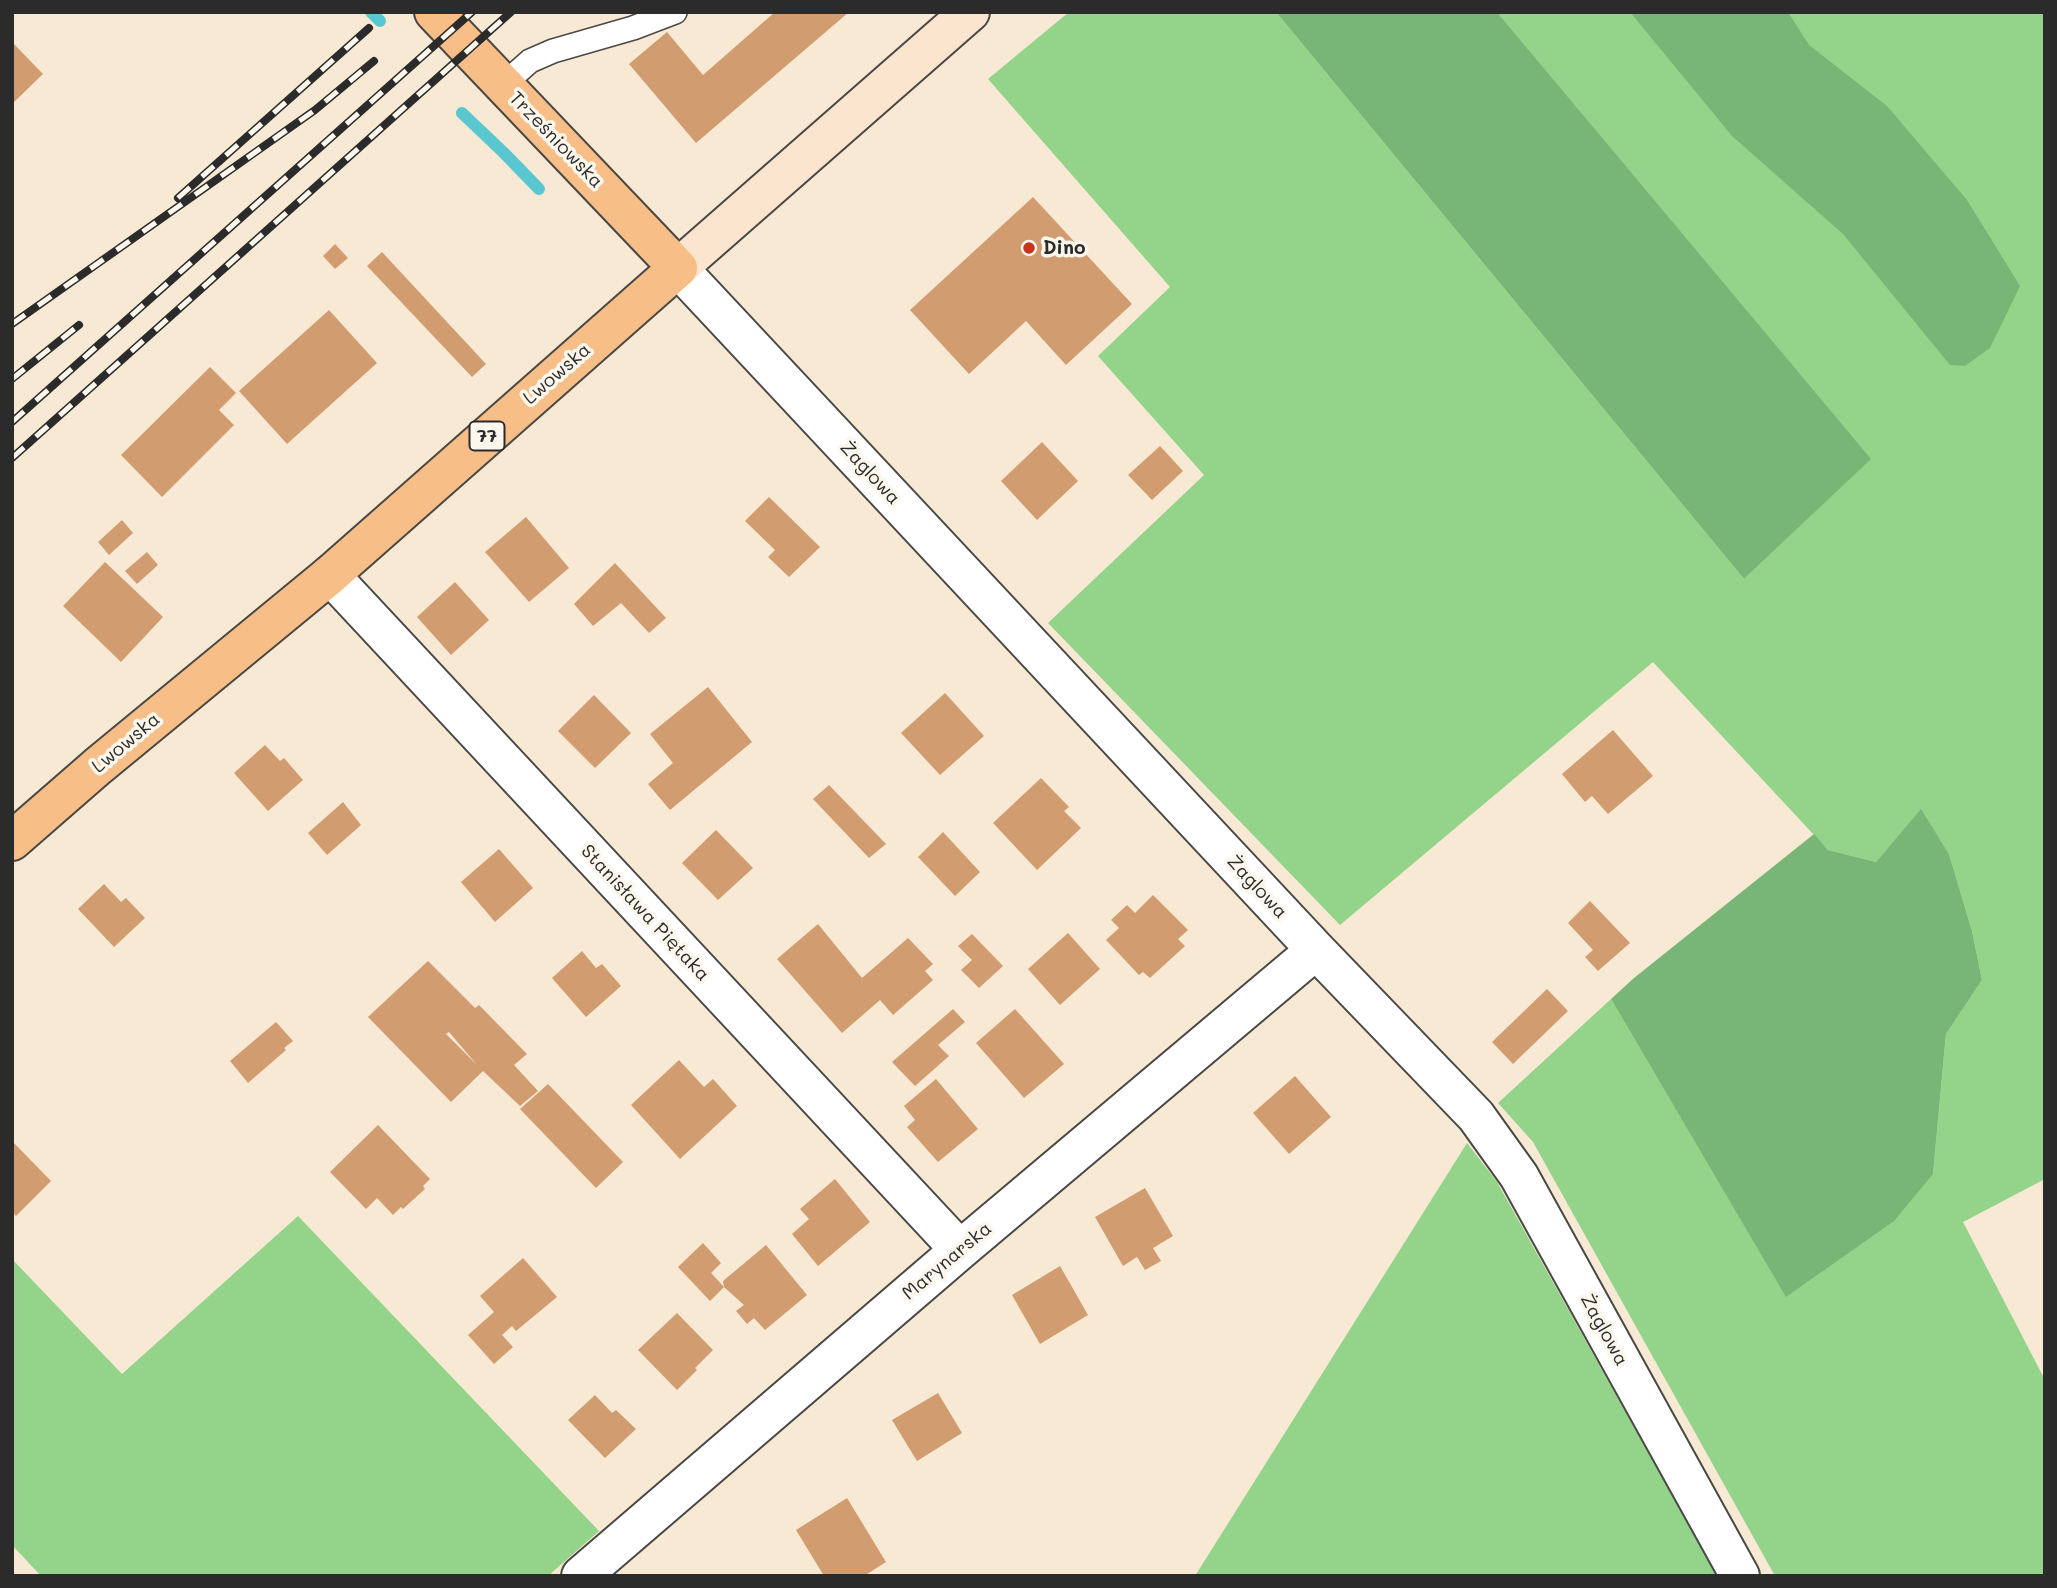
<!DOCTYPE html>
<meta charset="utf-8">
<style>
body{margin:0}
#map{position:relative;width:2057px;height:1588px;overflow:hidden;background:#f7e9d3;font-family:Mali,sans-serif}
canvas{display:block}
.frame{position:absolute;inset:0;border:14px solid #2b2b2b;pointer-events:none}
</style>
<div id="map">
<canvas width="2057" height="1588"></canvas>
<div class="frame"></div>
</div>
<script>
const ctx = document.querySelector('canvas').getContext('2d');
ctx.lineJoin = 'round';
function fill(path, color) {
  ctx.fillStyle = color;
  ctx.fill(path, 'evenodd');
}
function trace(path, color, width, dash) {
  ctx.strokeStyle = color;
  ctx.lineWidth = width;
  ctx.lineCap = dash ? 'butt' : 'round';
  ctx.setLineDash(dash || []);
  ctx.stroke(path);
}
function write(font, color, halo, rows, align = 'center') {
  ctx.font = font + ' Mali,sans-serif';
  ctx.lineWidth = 7;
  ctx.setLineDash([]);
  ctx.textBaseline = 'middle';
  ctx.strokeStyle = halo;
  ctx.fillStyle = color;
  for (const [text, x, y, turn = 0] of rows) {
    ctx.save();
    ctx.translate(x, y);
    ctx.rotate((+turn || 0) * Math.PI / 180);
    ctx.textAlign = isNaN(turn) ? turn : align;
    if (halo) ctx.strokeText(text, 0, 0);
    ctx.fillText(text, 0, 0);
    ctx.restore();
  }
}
fill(new Path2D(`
 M1069,12H1276L1744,579L1870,459L1497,12H2045V1179L1963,1222L2045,1380V1576H1775L1533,1142L1498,1103L1611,999L1786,1296L1933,1174L1946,1034L1982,980L1972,931L1949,854L1921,810L1876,862L1828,850L1653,662L1340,925L1048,623L1204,475L1098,356L1170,287L988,79Z
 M1467,1143L1497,1182L1717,1576H1195Z
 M298,1216L599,1531L548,1576H41L12,1545V1259L122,1374Z`), '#94d48a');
fill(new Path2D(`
 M1276,12H1497L1871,459L1744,579Z
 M1630,12H1788L1809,45L1887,106L1967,200L2020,286L1990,348L1965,366L1950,365L1843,234L1732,136Z
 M1921,809L1949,854L1972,931L1982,980L1946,1034L1933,1174L1894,1221L1786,1297L1611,999L1634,978L1814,834L1828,850L1876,862Z`), '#77b676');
trace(new Path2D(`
 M371,12L380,21
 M462,113L504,153L539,189`), '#59c6d0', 12);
fill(new Path2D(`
 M775,12H849L696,143L629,64L667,32L703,75Z
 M12,42L43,74L12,104Z
 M1033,197L1132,304L1066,365L1026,321L969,374L910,310Z
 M335,244L348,258L335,269L323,256Z
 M382,252L486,364L472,377L367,266Z
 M329,310L377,363L287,444L239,391Z
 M210,367L236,393L219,410L234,425L162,497L121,455Z
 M1042,442L1078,481L1037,520L1001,481Z
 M1160,446L1183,471L1152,500L1128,475Z
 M769,497L820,547L789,577L768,557L775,550L745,521Z
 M526,517L569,568L529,602L485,552Z
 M122,520L133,533L109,555L98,542Z
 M147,552L158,565L137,584L125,571Z
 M105,562L163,617L121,662L63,606Z
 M615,563L666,618L649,633L621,603L593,626L574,604Z
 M455,582L489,620L451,655L417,617Z
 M708,687L752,742L670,810L648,784L673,763L650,734Z
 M945,693L984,736L940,775L901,733Z
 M594,695L631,733L595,768L558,731Z
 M1613,730L1653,776L1608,814L1592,796L1585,802L1562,774Z
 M265,745L280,761L284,758L303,780L268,811L234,773Z
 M1041,778L1069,807L1064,811L1081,828L1037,870L993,823Z
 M829,785L886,844L869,858L813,799Z
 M343,802L361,825L327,855L308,833Z
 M716,830L753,868L718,900L682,863Z
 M943,832L980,872L955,896L918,857Z
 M499,849L533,888L495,922L461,882Z
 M104,884L121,902L126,898L145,918L114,947L78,909Z
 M1153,895L1188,930L1178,939L1185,946L1150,978L1143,972L1139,975L1106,940L1119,928L1111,920L1127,905L1135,913Z
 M1590,901L1630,943L1598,971L1585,957L1593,950L1568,923Z
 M818,924L862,978L908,938L933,964L925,971L933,980L893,1015L880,1000L842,1033L777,959Z
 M1068,933L1100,969L1060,1005L1028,969Z
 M972,934L1003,966L979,988L961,970L972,960L958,946Z
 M582,951L596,968L602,964L621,986L586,1017L552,978Z
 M428,961L475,1008L479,1005L527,1054L514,1065L538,1091L520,1106L483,1071L451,1102L368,1017ZM449,1032L477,1065L446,1034Z
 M1547,989L1568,1011L1513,1064L1492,1042Z
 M953,1009L965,1022L938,1045L949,1056L915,1086L892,1062Z
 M1015,1009L1064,1064L1024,1098L976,1043Z
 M276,1022L293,1041L284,1048L286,1050L248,1083L230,1061Z
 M679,1060L704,1087L713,1079L737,1106L680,1159L631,1105Z
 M1295,1076L1331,1117L1289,1154L1253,1113Z
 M936,1079L978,1129L938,1162L907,1127L915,1120L904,1106Z
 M548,1084L623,1162L596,1188L520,1109Z
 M378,1125L430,1179L423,1186L425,1189L403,1209L401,1207L393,1215L377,1198L366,1209L330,1172Z
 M12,1141L51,1181L16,1216L12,1212Z
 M835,1179L870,1222L818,1266L792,1234L809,1219L800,1209Z
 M1145,1188L1173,1236L1153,1248L1161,1261L1145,1270L1137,1257L1123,1266L1095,1217Z
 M703,1243L721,1263L711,1273L724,1287L710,1301L678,1267Z
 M766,1245L807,1295L765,1330L754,1318L747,1324L736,1311L744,1305L724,1287L723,1281Z
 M523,1258L557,1297L516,1331L512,1326L502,1335L513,1347L494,1364L468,1335L494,1312L480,1296Z
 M1060,1266L1088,1315L1040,1344L1012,1295Z
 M677,1313L713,1350L695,1368L697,1370L677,1390L638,1350Z
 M938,1393L962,1433L917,1461L892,1420Z
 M595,1395L612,1413L616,1410L636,1429L605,1458L568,1420Z
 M847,1498L886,1562L864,1576H824L796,1530Z`), '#d19c70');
const service = new Path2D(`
 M503,85L530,61L553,51L633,28L675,12`);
const minor = new Path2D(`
 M678,268L1316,950L1476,1116L1519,1176L1740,1576
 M330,575L960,1250
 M581,1576L960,1250L1316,950`);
const secondary = new Path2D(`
 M678,268L970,12`);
const primary = new Path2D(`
 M12,841L98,766L330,575L678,268L434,12`);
trace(service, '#4a4844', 26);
trace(minor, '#4a4844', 42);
trace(secondary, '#4a4844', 42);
trace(primary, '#4a4844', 42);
trace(service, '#fff', 23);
trace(minor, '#fff', 38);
trace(secondary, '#fce5cf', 38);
trace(primary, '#f7be88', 38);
const rail = new Path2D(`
 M178,198L369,28
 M12,324L315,110L374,61
 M12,379L79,325
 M12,422L472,12
 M12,458L511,12`);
trace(rail, '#2b2b2b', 8);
trace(rail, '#fbf7ec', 5, [16]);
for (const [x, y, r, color] of [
 [1029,248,7,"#c8321e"]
]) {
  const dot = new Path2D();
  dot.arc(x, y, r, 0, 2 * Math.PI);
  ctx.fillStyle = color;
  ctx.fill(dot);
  trace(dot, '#fbf7ec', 2.5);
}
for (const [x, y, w] of [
 [487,436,35]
]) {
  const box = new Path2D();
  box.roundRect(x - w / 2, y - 14.5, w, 29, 5);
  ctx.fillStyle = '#fbf7ec';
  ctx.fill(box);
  trace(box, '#2b2b2b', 2);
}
write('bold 18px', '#2b2b2b', null, [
 ["77",487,436]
]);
write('19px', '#2b2b2b', '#fbf7ec', [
 ["Trześniowska",556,140,46],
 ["Lwowska",557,374,-41],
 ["Żaglowa",870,473,47],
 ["Lwowska",126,743,-40],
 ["Żaglowa",1257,887,47],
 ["Stanisława Piętaka",645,913,47],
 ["Marynarska",947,1261,-40],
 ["Żaglowa",1604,1330,61]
]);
write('bold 19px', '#2b2b2b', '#fbf7ec', [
 ["Dino",1043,248]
], 'left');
</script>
